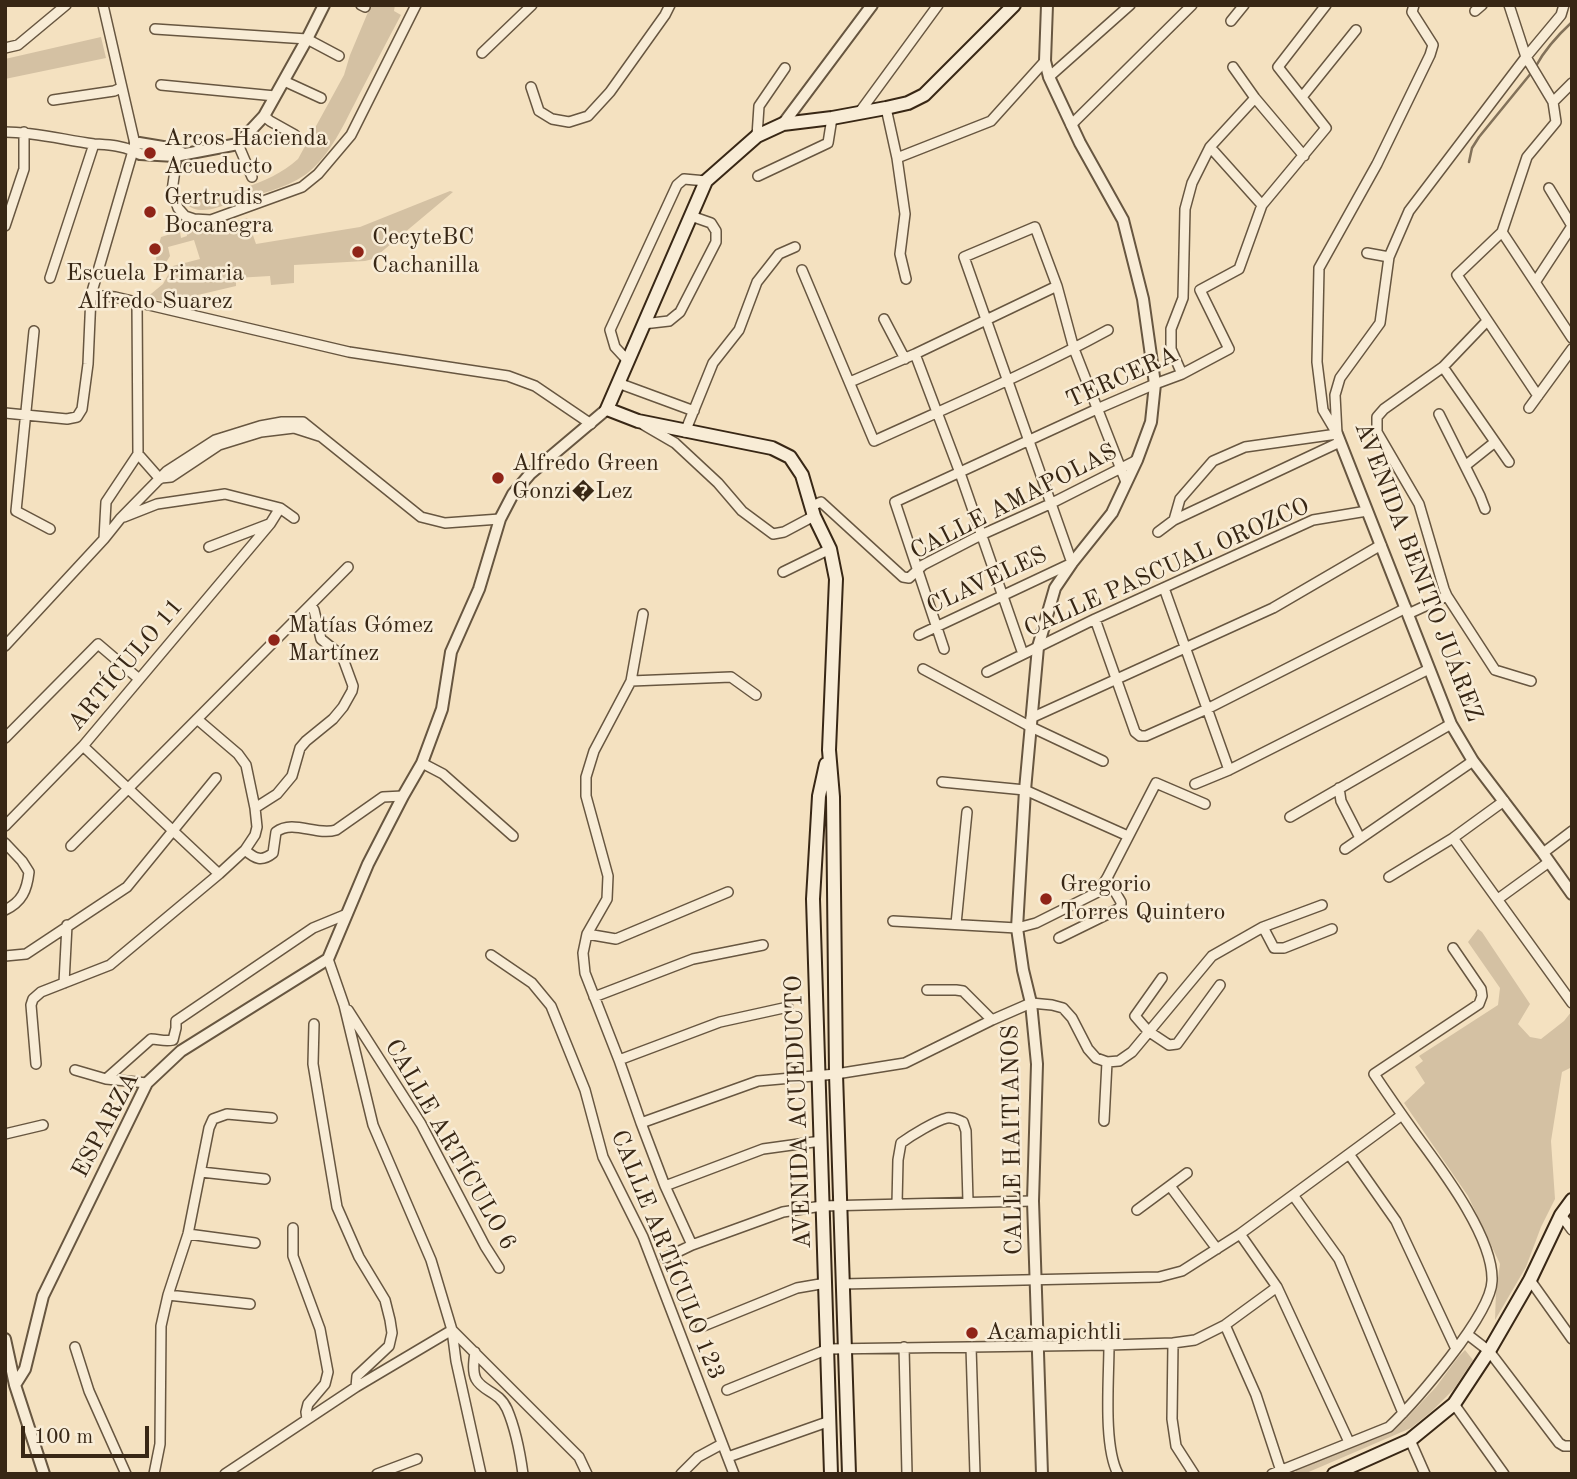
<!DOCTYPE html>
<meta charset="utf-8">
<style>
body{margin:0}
#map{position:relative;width:1577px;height:1479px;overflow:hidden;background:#f4e1c0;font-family:"Old Standard TT",serif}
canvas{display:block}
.frame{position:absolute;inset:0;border:7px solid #382715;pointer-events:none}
.scale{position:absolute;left:21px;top:1426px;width:128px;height:32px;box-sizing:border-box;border:4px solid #382715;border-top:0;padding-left:9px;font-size:21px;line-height:24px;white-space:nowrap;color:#382715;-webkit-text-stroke:5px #f8ecd6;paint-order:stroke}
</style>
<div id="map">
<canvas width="1577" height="1479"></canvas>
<div class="frame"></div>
<div class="scale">100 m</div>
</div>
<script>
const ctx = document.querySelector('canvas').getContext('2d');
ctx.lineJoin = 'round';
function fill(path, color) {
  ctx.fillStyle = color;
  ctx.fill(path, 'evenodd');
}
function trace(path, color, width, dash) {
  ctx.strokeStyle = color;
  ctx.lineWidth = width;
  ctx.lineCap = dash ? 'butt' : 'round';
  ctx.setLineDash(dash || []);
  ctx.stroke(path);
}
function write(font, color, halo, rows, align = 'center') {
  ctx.font = font + ' "Old Standard TT",serif';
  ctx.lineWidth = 5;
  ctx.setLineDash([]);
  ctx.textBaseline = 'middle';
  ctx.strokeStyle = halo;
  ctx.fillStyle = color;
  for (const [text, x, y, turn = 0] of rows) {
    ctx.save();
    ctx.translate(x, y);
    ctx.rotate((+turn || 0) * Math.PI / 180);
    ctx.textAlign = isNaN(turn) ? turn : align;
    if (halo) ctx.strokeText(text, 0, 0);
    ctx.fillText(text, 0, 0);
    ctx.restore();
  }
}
fill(new Path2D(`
 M371,5H395L394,11L401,15C387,41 373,68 359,95C345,122 330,157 305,175C285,189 258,194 235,201C219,207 199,217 185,203C224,193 267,187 298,159L344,75L350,55Z
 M101,37L106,58L5,79V59Z
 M450,191L453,192L373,259L365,261L294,265V283L271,285L270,276L236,278V286L168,302L146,298L163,284L173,266L200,259L194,240L168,247L170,256L155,280L157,244H159L161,237L177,232H180L181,238L187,236L185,227C203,236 229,223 247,218L256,244L360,227Z
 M1478,929L1482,932L1530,1004L1518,1024L1530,1037L1541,1039L1564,1021L1572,1011V1067L1562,1072L1551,1141L1555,1199L1541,1227L1526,1267L1495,1320L1496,1291L1500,1264L1468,1196L1404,1103L1425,1083L1415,1067L1423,1061L1419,1056L1498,1005L1500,988L1468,942Z
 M1465,1350L1473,1360L1454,1389L1432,1411L1411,1428L1304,1474H1295L1296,1470L1403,1422L1436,1387L1459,1356Z`), '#d4c1a3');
trace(new Path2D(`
 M1536,66C1545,49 1558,35 1572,22
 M1469,162L1472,148L1479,137L1532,72`), '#827159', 2.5);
const minor = new Path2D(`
 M361,5L365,7
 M1509,5L1526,57L1553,102L1556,122L1527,157L1502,232L1457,275L1538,396
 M1475,11L1482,5
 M1231,21L1244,5
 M155,29L307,39L339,56
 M5,48L18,45L66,5
 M482,53L532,5
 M1233,67L1255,98L1304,156
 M1049,77L1130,5
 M284,81L321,98
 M161,85L275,96
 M531,87L539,111L552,119L569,122L588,116L610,92L665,15L670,5
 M1302,97L1356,30
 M53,100L114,91L121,88
 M1553,102L1572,83
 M886,108L897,158L905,214L900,254L906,279
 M859,113L938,5
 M264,116L270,121L295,135
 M1071,125L1192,5
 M5,132C35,132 64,140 94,144C108,145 120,145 133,151
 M757,136L759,106L785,68
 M238,144L252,177
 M1210,147L1262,205
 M175,152L176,163L172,191L178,208L185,216L194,219L211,220L302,187L318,174L351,135L416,5
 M897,158L991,121L1045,61
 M758,176L828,143L832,118
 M1549,188L1572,226
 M5,226L24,169V132
 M1502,232L1572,338
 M1367,253L1389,257
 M802,270L874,441C953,405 1033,371 1108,330
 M50,278L94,144
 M1536,281L1572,226
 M91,295L115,297L349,352L508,376L535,386L591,424
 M137,302L138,454L160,479
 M884,319L905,359
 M1487,321L1443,367L1384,409L1377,417V432L1419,504L1444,589L1447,596L1495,670L1531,681
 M643,324L669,321L680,312L716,242V231L711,223L691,216
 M34,331L16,511L50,529
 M915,354L960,473L1023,654
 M627,360L615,347L610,330L677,185L684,179L706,181
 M1443,367L1509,462
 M1182,374L1171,349V329L1183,298L1185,209L1192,183L1210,147L1255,98
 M850,382L915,354L1057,286
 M618,383L694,411
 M1529,408L1572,349
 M5,413L67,419L77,417L82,409L88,364L91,295L135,144L103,5
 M1439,414L1480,496L1485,509
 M644,425L675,443L718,483L742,511L773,534L784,532L814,516
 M685,432L713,363L739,330L757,282L779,254L795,247
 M1336,432L1323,410L1317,362L1319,268L1377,164L1430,55L1433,45L1412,12L1414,5
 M1337,434L1335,395L1340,378L1380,323L1389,257L1409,211L1526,57L1561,15L1564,5
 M1465,466L1495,442
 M161,478L171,477L219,445L261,432L294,428L319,436
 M812,506L821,502L903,577L909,578L923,565L981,535L1050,504L1137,460
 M124,517L157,504L225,494L280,508L294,518
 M1174,520L1180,499L1213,461L1245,447L1337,434
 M1158,532L1174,520L1340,442
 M104,539L106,502L138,454
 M209,547L269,524
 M783,572L830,549
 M1164,588L1229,770
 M643,614L631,681L594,751L586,777V796L608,876L607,899L587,934L583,953L585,973L619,1060L641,1123L665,1186L692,1245
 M1408,614L1447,596
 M1095,619L1135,732L1140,736H1146L1207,709L1406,608
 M919,635L1072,563L964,257L1035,227L1057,286L1074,349L1126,482
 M5,646L104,539L120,519L167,471L215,440L260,426L282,422H303L421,517L445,523L500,519
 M944,649L895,502L1097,409L1155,384L1182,374L1229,349L1200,290L1239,269L1262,205L1326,128L1278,67L1326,5
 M923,669L1031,727L1103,761
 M987,672L1095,619L1313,520L1367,511
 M631,681L731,677L756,695
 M1031,718L1273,608L1381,545
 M5,738L98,644L139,679
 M83,746L219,874
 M422,763L443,774L513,836
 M942,782L1025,790L1128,836
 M1195,784L1229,770L1429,669
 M1339,788L1341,801L1360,838
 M255,808L277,794L292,776L300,748L306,741L333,719L343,707L352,691L353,686L342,656L321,639L314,610L311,605
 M1290,817L1451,724
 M5,826L83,746L270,524L280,508
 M1453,838L1572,1003
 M5,843L22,861L29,872C27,890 22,902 5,910
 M71,846L348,567
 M1345,849L1473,761
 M245,850C255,859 262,862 273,853L276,832C293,819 316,836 336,830L383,797L403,796
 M1543,853L1572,831
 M1389,877L1453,838L1504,801
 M1498,899L1549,862
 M893,921L1017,928L1036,923L1098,892L1107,878L1156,783L1205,804
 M956,924L967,812
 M1263,927L1274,948H1284L1332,929
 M587,934L616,939L728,892
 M1059,938L1118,909L1121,906V902L1107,878
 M491,955L532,983L551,1006L585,1090L603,1157L643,1237L734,1474
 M5,956L26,954L127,887L216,778
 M328,959L344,1005L373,1125L431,1260L452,1330L456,1361L481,1474
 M1162,978L1135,1016L1148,1031L1169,1045L1177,1044L1220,985
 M64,983L67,925
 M927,990H956L963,991L992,1020
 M594,997L693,959L763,945
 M348,1010L421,1124L485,1246L499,1268
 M314,1024L313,1064L337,1207L359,1257L385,1300L390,1320L392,1333L389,1346L357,1376L356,1387
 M619,1060L720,1022L788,1007
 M36,1064L31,1005L33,999L41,992L110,965L219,874L245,850L255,835L257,827L255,808L246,765L238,754L197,719
 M75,1070L106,1079L147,1083
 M106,1079L151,1039C159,1039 164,1042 173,1040L176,1028V1021L313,928L347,914
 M1104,1121L1107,1062
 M641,1123L758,1081L836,1074L905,1063L992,1020L1031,1003L1052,1005L1063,1008L1072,1018L1088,1049L1096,1058L1107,1062L1119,1061L1132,1052L1212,956L1263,927L1322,905
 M5,1134L43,1125
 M1349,1154L1396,1221L1456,1349
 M201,1172L265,1179
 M665,1186L763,1149L821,1141
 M1170,1186L1217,1249
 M1293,1195L1339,1259L1403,1413
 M897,1204L898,1160L901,1143C912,1135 935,1121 947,1118C953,1117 958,1120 963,1122L966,1131L968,1202
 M1137,1210L1187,1173
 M1561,1215L1572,1230
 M293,1228V1256L320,1329L328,1372L325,1384L308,1404L306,1412L307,1419
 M188,1234L255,1243
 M1240,1234L1277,1287L1349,1442
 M665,1258L692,1245L783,1212L822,1206L1033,1201
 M1530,1280L1572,1339
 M842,1284L1159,1277L1182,1271L1240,1234L1402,1115
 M168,1295L250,1304
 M1225,1325L1256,1395L1282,1474
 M701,1327L797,1288L826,1283
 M452,1330L579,1457L587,1474
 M1467,1334L1489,1351L1559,1443L1564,1446H1572
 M1173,1343L1172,1419L1176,1446L1194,1474
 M1109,1345C1109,1380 1103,1445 1118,1474
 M75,1347L89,1391L126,1474
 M904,1347L907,1474
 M971,1347L975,1474
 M475,1352C474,1360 472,1371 476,1379C483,1392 499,1391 507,1409C516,1430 520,1452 523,1474
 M727,1390L828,1349L1109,1345L1173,1343L1195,1340L1225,1325L1277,1287
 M1454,1404L1504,1474
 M1410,1440L1425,1474
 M728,1457L830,1421
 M154,1474L160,1444L161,1326L168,1295L188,1234L209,1128L213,1119L227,1114L272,1118
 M225,1474L356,1387L452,1330
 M377,1474L417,1459
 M681,1474L698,1457L722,1444
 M1272,1474L1389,1427C1415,1402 1491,1315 1492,1281C1494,1238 1442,1170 1417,1136C1402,1115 1388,1095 1374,1074L1479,1004L1482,996L1481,989L1453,948`);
const tertiary = new Path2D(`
 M783,124L872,5
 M135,144L139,143L175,149L184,154
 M133,151L140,154L175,156L238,144L264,116L307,39L324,5
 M1337,434L1451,724L1473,761L1543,853L1572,894
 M5,1339L15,1385L44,1474
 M15,1385L25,1369L43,1296L147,1083L181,1051L328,959L368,864L403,796L422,763L442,709L451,652L479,589L500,519L513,494L530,474L607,409
 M1042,1474L1033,1201L1037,1064L1031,1003L1023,970L1017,928L1025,790L1038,647L1055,588L1072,563L1112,513L1137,460L1151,422L1155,384L1143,299L1123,220L1080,143L1049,77L1045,61L1047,5`);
const secondary = new Path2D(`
 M826,764L819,796L813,899L831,1474
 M849,1474L836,1074L833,797L829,750L836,579L830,549L814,516L802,475L790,457L772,448L638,421L607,409L706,181L757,136L783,124L832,118L886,108L908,103L924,95L1014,5
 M1334,1474L1410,1440L1454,1404L1489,1351L1530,1280L1561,1215L1572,1200`);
trace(minor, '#675640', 12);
trace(tertiary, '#675640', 14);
trace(secondary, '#382715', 16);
trace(minor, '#f8ecd6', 9);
trace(tertiary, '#f8ecd6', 10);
trace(secondary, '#f8ecd6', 12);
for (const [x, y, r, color] of [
 [150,153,7,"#8f2418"],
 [150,212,7,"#8f2418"],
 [155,249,7,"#8f2418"],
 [358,252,7,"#8f2418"],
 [498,478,7,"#8f2418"],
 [274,640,7,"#8f2418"],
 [1046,899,7,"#8f2418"],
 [972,1333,7,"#8f2418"]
]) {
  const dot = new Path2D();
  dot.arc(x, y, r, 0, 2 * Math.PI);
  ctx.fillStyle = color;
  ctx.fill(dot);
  trace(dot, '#f8ecd6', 2.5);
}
write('24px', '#382715', '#f8ecd6', [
 ["Arcos Hacienda",164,139],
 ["Acueducto",164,167],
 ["Gertrudis",164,198],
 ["Bocanegra",164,226],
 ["CecyteBC",372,238],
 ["Cachanilla",372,266],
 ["Escuela Primaria",155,274,"center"],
 ["Alfredo Suarez",155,302,"center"],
 ["Alfredo Green",512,464],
 ["Gonzi�Lez",512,492],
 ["Matías Gómez",288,626],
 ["Martínez",288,654],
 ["Gregorio",1060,885],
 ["Torres Quintero",1060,913],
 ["Acamapichtli",986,1333]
], 'left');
write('24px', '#382715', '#f8ecd6', [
 ["TERCERA",1122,378,-24],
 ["CALLE AMAPOLAS",1014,502,-27],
 ["CALLE PASCUAL OROZCO",1167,568,-24],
 ["AVENIDA BENITO JUÁREZ",1418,572,69],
 ["CLAVELES",987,581,-25],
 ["ARTÍCULO 11",126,665,-50],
 ["AVENIDA ACUEDUCTO",799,1112,-92],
 ["ESPARZA",106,1125,-62],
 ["CALLE HAITIANOS",1013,1140,-91],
 ["CALLE ARTÍCULO 6",450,1145,60],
 ["CALLE ARTÍCULO 123",667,1255,68]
]);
</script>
